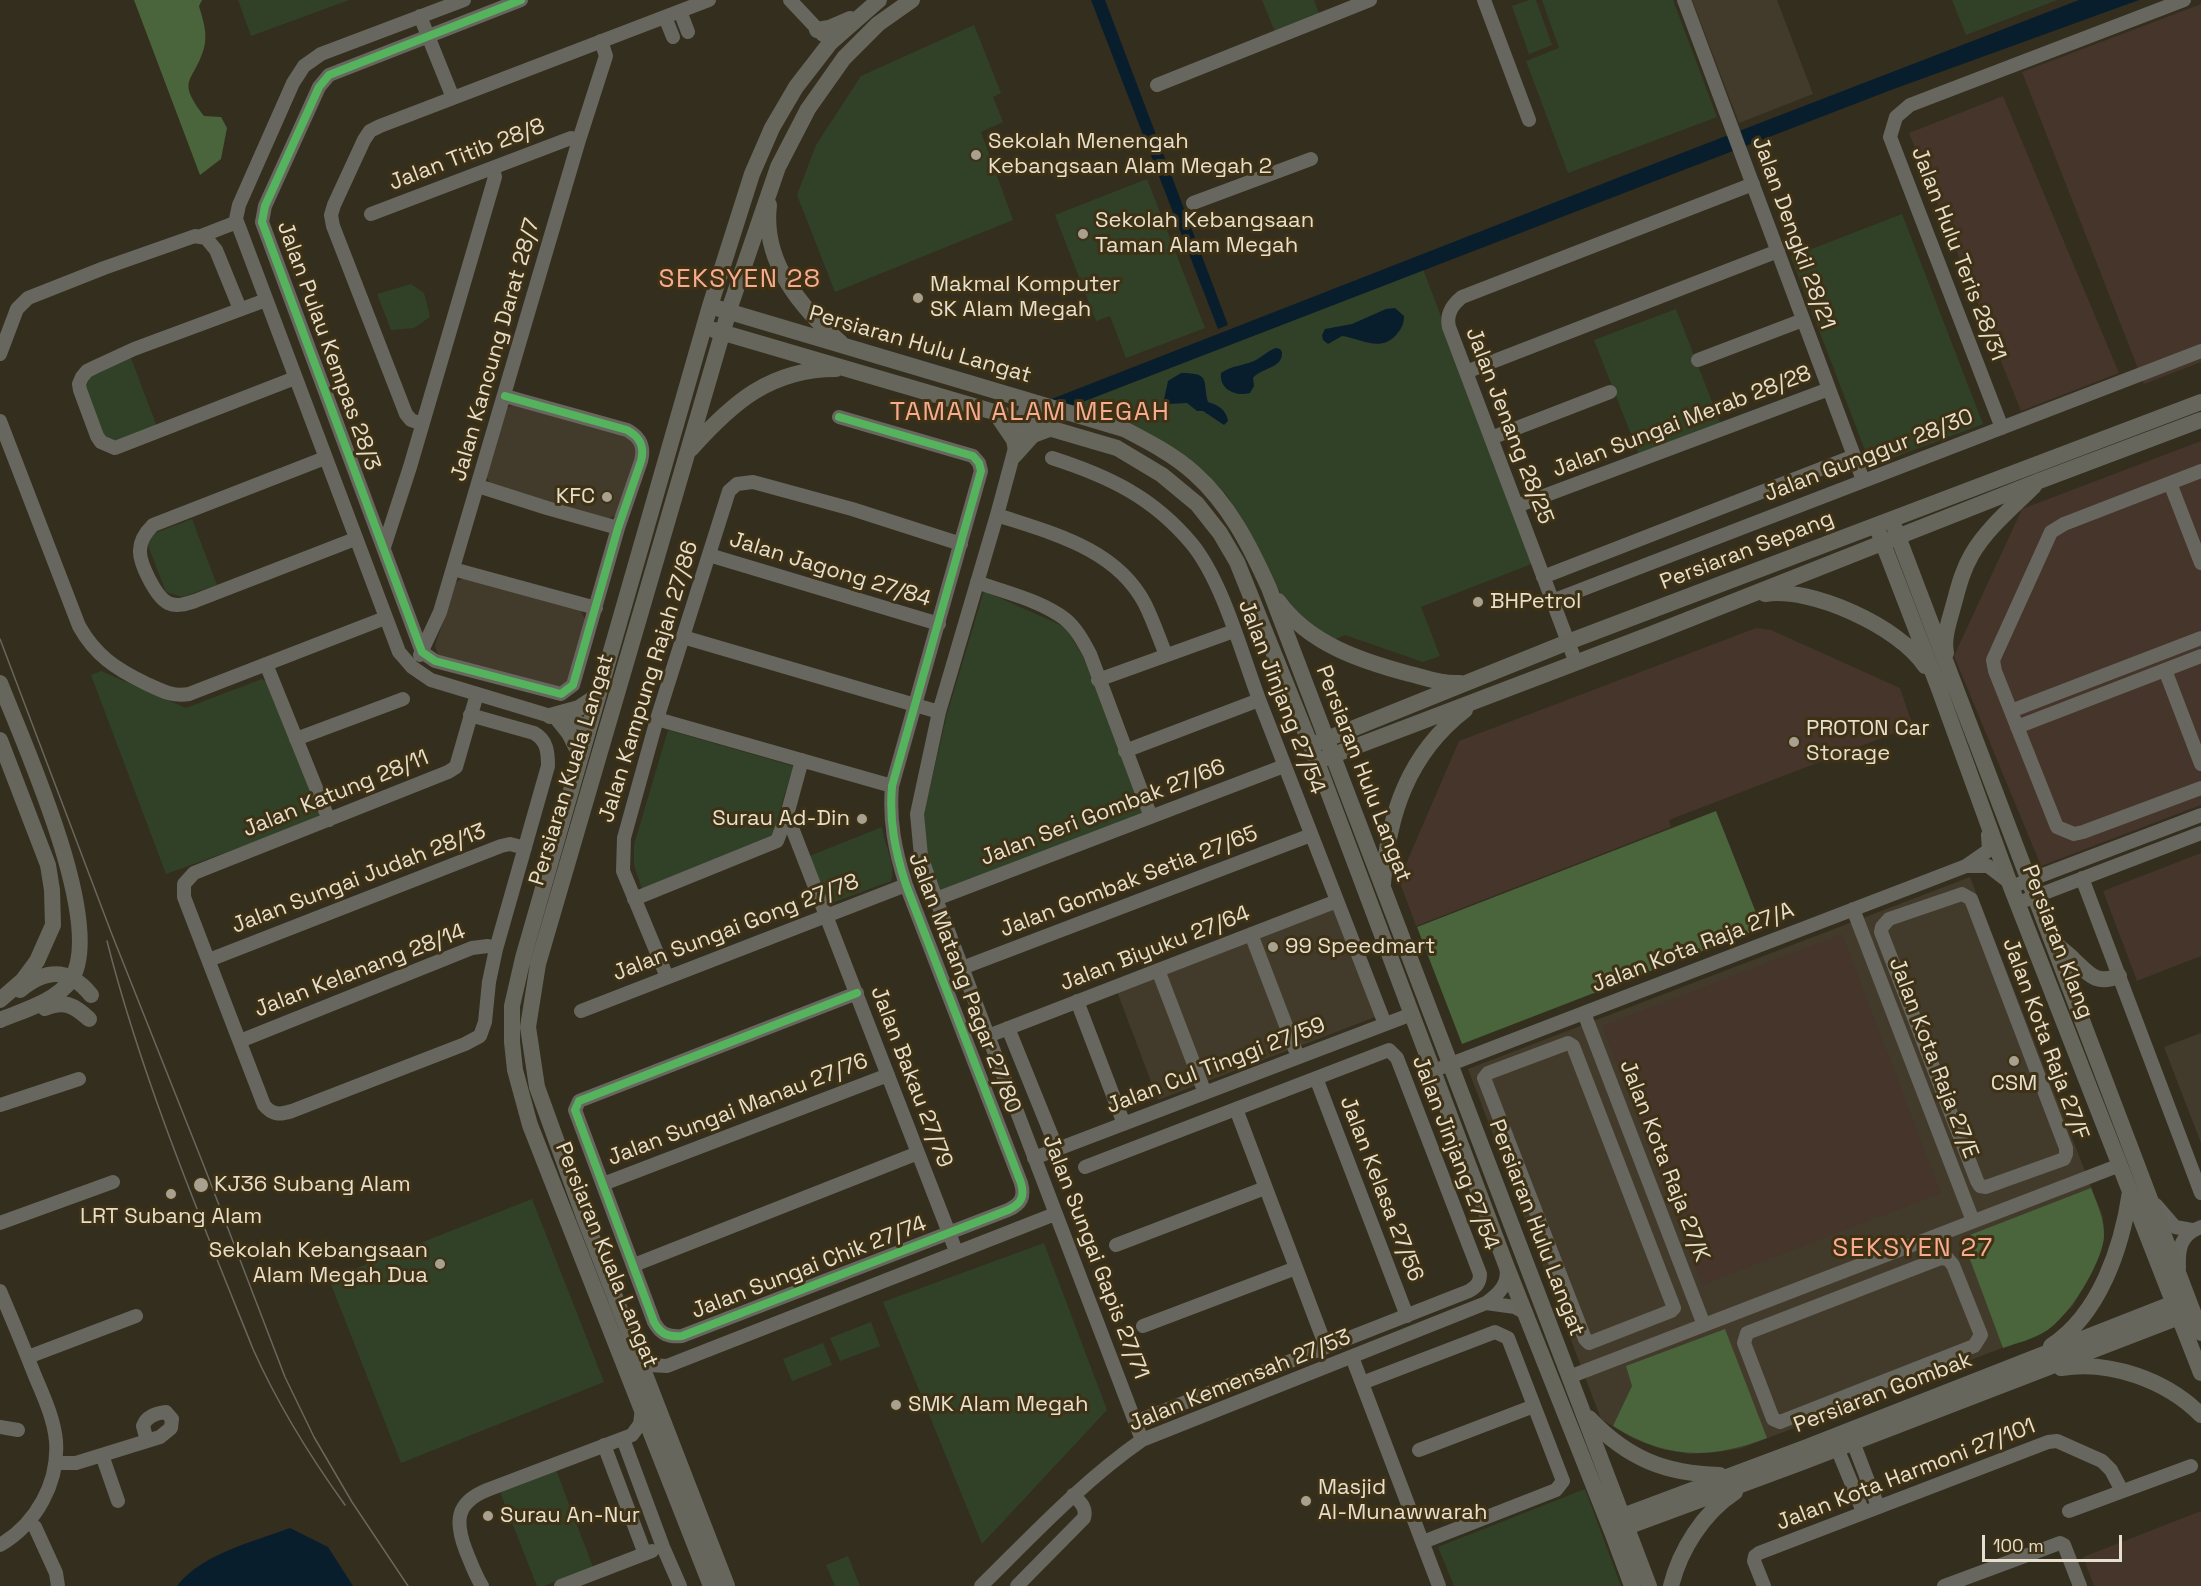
<!DOCTYPE html>
<style>
body{margin:0}
#map{position:relative;width:2201px;height:1586px;overflow:hidden;background:#342e1e;font-family:"Space Grotesk",sans-serif}
canvas{display:block}
.scale{position:absolute;left:1982px;top:1535px;width:140px;height:27px;box-sizing:border-box;border:3px solid #e7dfce;border-top:0;padding-left:8px;font-size:18px;line-height:21px;white-space:nowrap;color:#e7dfce;-webkit-text-stroke:4px #3e3114;paint-order:stroke}
</style>
<div id="map">
<canvas width="2201" height="1586"></canvas>
<div class="scale">100 m</div>
</div>
<script>
const ctx = document.querySelector('canvas').getContext('2d');
ctx.lineJoin = 'round';
function fill(path, color) {
  ctx.fillStyle = color;
  ctx.fill(path, 'evenodd');
}
function trace(path, color, width, dash) {
  ctx.strokeStyle = color;
  ctx.lineWidth = width;
  ctx.lineCap = dash ? 'butt' : 'round';
  ctx.setLineDash(dash || []);
  ctx.stroke(path);
}
function write(font, color, halo, rows, align = 'center') {
  ctx.font = font + ' "Space Grotesk",sans-serif';
  ctx.lineWidth = 6;
  ctx.setLineDash([]);
  ctx.textBaseline = 'middle';
  ctx.strokeStyle = halo;
  ctx.fillStyle = color;
  for (const [text, x, y, turn = 0] of rows) {
    ctx.save();
    ctx.translate(x, y);
    ctx.rotate((+turn || 0) * Math.PI / 180);
    ctx.textAlign = isNaN(turn) ? turn : align;
    if (halo) ctx.strokeText(text, 0, 0);
    ctx.fillText(text, 0, 0);
    ctx.restore();
  }
}
fill(new Path2D(`
 M1692,0H1777L1813,94L1739,123Z
 M518,403L631,437L638,449L617,514L605,521L491,487L486,475L506,408Z
 M466,577L580,609L586,621L566,684L554,691L439,658L435,646L456,582Z
 M1970,877L2103,1217L2104,1239L2092,1272L2073,1306L2046,1331L1742,1448L1719,1452L1689,1454L1661,1449L1632,1438L1601,1419L1468,1069Z
 M1335,905L1378,1016L1158,1100L1116,989Z
 M2201,1033V1143L2164,1047Z`), '#423b2b');
fill(new Path2D(`
 M2201,4V362L2144,384L2022,72Z
 M2003,96L2119,373L2021,411L1909,133Z
 M2201,441V805L2041,866L1954,656L2022,509Z
 M1756,628L1771,630L1900,688L1913,726L1669,820L1671,827L1416,926L1399,880L1459,741Z
 M2201,853V956L2137,981L2103,891Z
 M1842,934L1941,1193L1702,1285L1602,1026Z
 M2201,1511V1586H2094L2083,1557Z`), '#45352b');
fill(new Path2D(`
 M238,0H349L251,36Z
 M1262,0H1314L1319,14L1275,32Z
 M1529,0H1536L1552,45L1529,54L1512,6Z
 M1542,0H1673L1717,117L1568,173L1526,61L1559,48Z
 M1952,0H2057L1966,35Z
 M974,25L1001,93L993,97L1003,122L981,132L1013,220L835,292L797,195L816,145L861,76Z
 M1147,179L1205,328L1126,358L1110,316L1096,321L1055,215Z
 M1902,214L1983,424L1871,466L1791,257Z
 M1423,269L1534,563L1421,607L1440,656L1423,662L1345,635L1333,640L1286,604L1250,532L1226,494L1199,467L1167,444L1072,406Z
 M411,284L424,293L430,317L414,328L391,330L377,294Z
 M1676,309L1721,425L1640,457L1594,340Z
 M131,358L157,427L116,441L104,437L86,389L90,374Z
 M192,519L217,585L182,597L166,592L147,543L150,535Z
 M984,591L1065,627L1083,656L1144,814L940,894L925,854L924,813L947,714Z
 M101,671L186,708L262,679L269,683L320,812L318,819L166,874L91,675Z
 M668,730L793,766L772,838L642,889L634,865V845Z
 M882,827C884,845 897,865 891,881L826,905L807,857Z
 M532,1199L604,1382L401,1463L329,1279Z
 M1044,1243L1107,1410L982,1544L883,1302Z
 M871,1322L880,1346L840,1361L830,1338Z
 M823,1343L832,1365L792,1381L783,1359Z
 M556,1470L593,1567L544,1586H537L500,1492Z
 M1585,1489L1621,1586H1454L1438,1547Z
 M848,1556L860,1586H835L826,1565Z`), '#314128');
fill(new Path2D(`
 M134,0H202L199,6C203,20 208,34 204,48C194,83 175,78 204,116L221,117L227,128L221,159L200,175Z
 M1716,811L1762,928L1462,1044L1417,927Z
 M2091,1188C2097,1204 2105,1220 2104,1237C2102,1263 2069,1317 2046,1331C2034,1339 2017,1343 2003,1348L1962,1238Z
 M1725,1329L1767,1438C1709,1460 1666,1459 1613,1426L1632,1386L1626,1366Z`), '#4a643b');
fill(new Path2D(`
 M1091,0H1105L1228,325L1218,329Z
 M2079,0H2139L1891,90L1072,406L1049,400L1630,173Z
 M1395,308L1404,316C1404,323 1402,328 1397,334C1381,353 1362,339 1342,336L1328,344L1323,340L1322,335L1325,329L1352,324L1386,309Z
 M1276,348L1280,349L1282,352C1283,369 1262,367 1253,378L1254,386L1250,393C1235,397 1219,389 1221,373C1232,365 1243,366 1254,361C1262,357 1267,351 1276,348Z
 M1181,373C1212,373 1202,381 1208,402C1218,405 1226,409 1228,421L1224,425L1203,411H1197L1187,403L1168,404L1164,399L1168,381Z
 M290,1528L328,1547L353,1586H177C201,1554 253,1542 290,1528Z`), '#091e2d');
trace(new Path2D(`
 M464,0L321,54L304,66L293,83L239,205L236,219L399,652L412,667L431,680L557,718L589,725
 M790,0L823,35
 M1484,0L1529,120
 M1684,0L1863,480
 M680,11L688,32
 M420,16L453,98
 M665,17L673,37
 M1157,85L1370,0
 M1193,203L1311,159
 M371,214L571,138L579,140
 M201,236L237,222
 M266,300L134,349L95,367L87,371L82,377L79,384L80,390L97,436L101,442L115,448L295,378
 M0,354L17,309L28,298L104,268L195,236L206,238L216,250L240,309
 M1698,360L1803,320
 M1466,372L1778,251
 M505,396L627,430C640,437 645,446 641,461L618,528L573,685L561,694L435,661L422,652L262,222L265,206L319,87L329,75L521,0
 M1028,400L997,515L939,712L917,814L921,856L936,899L1142,1440
 M839,417L973,456L979,463L981,471L892,786C889,821 895,851 906,885L1021,1183C1025,1197 1021,1204 1008,1210L682,1336C669,1337 661,1335 654,1322L575,1110L579,1101L857,993
 M0,421L79,626C95,655 116,669 145,683C160,690 172,697 189,694L385,618
 M422,424L411,420L406,414L333,226L331,215L334,205L364,140L370,131L380,126L709,0
 M2002,428L1890,137L1896,117L1910,105L2184,0
 M1491,438L1610,392
 M325,458L153,525C146,532 140,540 140,550C139,563 156,597 168,603C177,607 186,604 195,601L355,539
 M1052,458C1108,476 1153,497 1192,544C1223,582 1242,655 1260,702C1301,810 1343,917 1385,1024
 M2201,471L2064,524L2051,532L1993,660L1995,671L2057,827L2074,834L2083,832L2201,788
 M2170,483L2201,563
 M478,486L547,508L618,528
 M1517,506L1829,389
 M997,515C1051,533 1116,548 1145,604C1153,620 1159,638 1166,655
 M384,547L410,467L495,177L493,168
 M709,555L939,624
 M453,569L596,608
 M1543,577L1854,456
 M977,582C1006,593 1040,600 1065,619C1076,628 1083,641 1090,654L1151,817
 M1552,601L2201,351
 M683,637L939,712
 M420,655L440,612L579,140L606,56L601,41
 M1576,663L1449,327C1446,314 1452,305 1462,297L1753,184
 M266,664L329,820
 M2165,670L2201,764
 M1098,680L1234,631
 M2011,711L2201,638
 M470,715L534,733C547,740 548,752 548,766L496,949L489,982L485,1022L480,1036L465,1044L292,1111C280,1115 272,1115 264,1105L184,897V884L194,873L448,772L456,767L477,694
 M657,719L892,786
 M2017,727L2201,656
 M296,739L403,699
 M1125,751L1259,700
 M802,760L787,815L956,1251
 M1968,866H1988L2009,882
 M2082,878L2201,1193
 M2011,887L2201,815
 M1962,894L1971,899L2066,1148V1154L2064,1159L1986,1187L1980,1186L1977,1181L1881,932L1882,927L1889,919Z
 M634,899L777,841L787,815
 M936,899L1284,766
 M2026,900L2201,833
 M1853,909L1973,1221
 M1251,934L1298,1057
 M209,960L501,846L510,844L525,848
 M962,968L1311,835
 M1158,970L1205,1093
 M667,977L623,871L624,838L657,719L729,491L737,484L753,482L852,509L961,544
 M1077,1001L1124,1124
 M581,1011L906,885
 M1584,1013L1704,1325
 M1008,1028L1057,1149
 M988,1036L1337,901
 M240,1041L472,948L488,946L496,949
 M1568,1043L1573,1046L1674,1308L1671,1311L1589,1343L1585,1339L1484,1078L1488,1073Z
 M1443,1067L1966,866L1989,850L1988,835
 M1316,1078L1407,1316
 M0,1105L79,1079
 M1236,1109L1326,1347
 M1034,1158L1412,1014
 M1085,1167L1389,1050L1397,1058L1480,1274C1480,1283 1476,1287 1469,1291L1135,1422
 M603,1184L888,1075
 M2156,1205L2175,1227L2192,1230
 M0,1223L113,1182
 M1116,1245L1265,1188
 M1941,1258L1948,1259L1953,1265L1981,1335L1974,1346L1780,1422L1773,1419L1744,1343L1747,1333Z
 M634,1265L918,1153
 M2179,1268C2178,1248 2181,1234 2201,1227
 M0,1291C12,1319 24,1348 35,1376C44,1397 54,1419 56,1441C59,1483 36,1524 0,1545
 M1486,1303L1515,1307L1526,1313
 M1143,1326L1296,1268
 M28,1357L136,1316
 M1352,1357L1439,1586
 M641,1360L649,1365L667,1366L1055,1214
 M1569,1377L2120,1165
 M1362,1383L1495,1332L1508,1338L1563,1481L1556,1490L1423,1542
 M0,1427L18,1430
 M623,1439L663,1547L680,1586
 M1853,1442L1868,1481
 M604,1445L645,1554
 M1837,1448L1853,1487
 M1419,1450L1534,1406
 M102,1455L118,1501
 M55,1463H76L160,1437L171,1428L172,1419L166,1412C156,1413 146,1417 143,1426L147,1441
 M1872,1491L1878,1506
 M1857,1497L1863,1512
 M2069,1511L2191,1466
 M28,1522L35,1527L56,1573L58,1586
 M482,1586C475,1575 471,1563 466,1551C455,1522 455,1503 487,1490L632,1435L640,1424L642,1409
 M561,1586L652,1551
 M981,1586C1033,1535 1082,1482 1142,1440L1486,1303C1499,1294 1510,1283 1506,1267
 M1017,1586L1084,1518C1087,1507 1080,1502 1073,1495
 M1764,1586L1754,1561L1755,1556L1759,1553L2048,1442L2057,1441L2102,1461L2111,1470L2122,1491
 M1944,1586L2060,1543L2064,1545L2080,1586`), '#67675f', 14);
trace(new Path2D(`
 M817,30L829,28L850,19
 M769,205C762,262 801,308 841,343
 M710,306L1124,429C1149,442 1174,455 1194,473C1229,504 1250,546 1269,588L1649,1586
 M714,330L1117,448L1162,475L1197,504L1220,533L1237,562L1311,746L1506,1265L1612,1532L1632,1586
 M995,412L1014,440L1016,450
 M691,449C732,403 770,369 836,369
 M1014,456L1033,435L1052,428
 M1894,526L2201,1333
 M1879,533L1939,689L2011,887L2201,1373
 M1765,594C1810,586 1900,627 1925,666
 M1278,601C1309,644 1361,661 1410,674C1427,678 1441,684 1460,683
 M1946,653C1943,638 1949,622 1953,607C1958,589 1962,571 1972,554C1987,528 2013,507 2034,486
 M0,683C23,742 107,925 71,980C55,1002 24,1010 0,1020
 M550,716L579,708L597,696
 M557,718L569,733L580,755
 M0,740L48,865L52,890L53,925L37,961L23,980L0,1000
 M1317,743L1568,642L2201,402
 M1323,759L1654,633L2039,481L2201,420
 M1383,884C1388,815 1408,754 1465,710
 M2054,943C2060,948 2067,953 2073,959C2089,974 2095,985 2119,976
 M20,990C47,968 69,968 91,995
 M45,1008C64,1000 74,1005 89,1019
 M2051,1346C2100,1314 2122,1247 2130,1192
 M2061,1368C2110,1360 2166,1380 2201,1415
 M1589,1418C1627,1458 1665,1474 1720,1475
 M1612,1520L1807,1447L2174,1303
 M1616,1531L1800,1463L2179,1317
 M711,1586L530,1125L515,1070L512,1042V1006L523,958L710,306L752,174L772,128L796,87L830,43L879,0
 M727,1586L584,1217L537,1087L528,1027L538,964L730,307L778,167L808,109L844,58L878,24L912,0
 M1671,1586C1680,1550 1703,1513 1735,1492`), '#67665c', 16);
trace(new Path2D(`
 M0,639L111,932L204,1166L285,1377L314,1437L352,1502L408,1586
 M107,941C142,1079 200,1217 253,1349C278,1405 309,1455 345,1505`), '#69675e', 1.5);
trace(new Path2D(`
 M505,396L627,430C640,437 645,446 641,461L618,528L573,685L561,694L435,661L422,652L262,222L265,206L319,87L329,75L521,0
 M839,417L973,456L979,463L981,471L892,786C889,821 895,851 906,885L1021,1183C1025,1197 1021,1204 1008,1210L682,1336C669,1337 661,1335 654,1322L575,1110L579,1101L857,993`), '#56b35d', 8);
for (const [x, y, r, color] of [
 [976,155,6,"#a8a190"],
 [1083,234,6,"#a8a190"],
 [918,298,6,"#a8a190"],
 [607,497,6,"#a8a190"],
 [1478,602,6,"#a8a190"],
 [1794,742,6,"#a8a190"],
 [862,819,6,"#a8a190"],
 [1273,947,6,"#a8a190"],
 [2014,1061,6,"#a8a190"],
 [201,1185,8,"#a8a190"],
 [171,1194,6,"#a8a190"],
 [440,1264,6,"#a8a190"],
 [896,1405,6,"#a8a190"],
 [1306,1501,6,"#a8a190"],
 [488,1516,6,"#a8a190"]
]) {
  const dot = new Path2D();
  dot.arc(x, y, r, 0, 2 * Math.PI);
  ctx.fillStyle = color;
  ctx.fill(dot);
  trace(dot, '#3e3114', 2);
}
write('22px', '#e7dfce', '#3e3114', [
 ["Sekolah Menengah",988,142],
 ["Kebangsaan Alam Megah 2",988,167],
 ["Sekolah Kebangsaan",1095,221],
 ["Taman Alam Megah",1095,246],
 ["Makmal Komputer",930,285],
 ["SK Alam Megah",930,310],
 ["KFC",595,497,"right"],
 ["BHPetrol",1490,602],
 ["PROTON Car",1806,729],
 ["Storage",1806,754],
 ["Surau Ad-Din",850,819,"right"],
 ["99 Speedmart",1285,947],
 ["CSM",2014,1084,"center"],
 ["KJ36 Subang Alam",214,1185],
 ["LRT Subang Alam",171,1217,"center"],
 ["Sekolah Kebangsaan",428,1251,"right"],
 ["Alam Megah Dua",428,1276,"right"],
 ["SMK Alam Megah",908,1405],
 ["Masjid",1318,1488],
 ["Al-Munawwarah",1318,1513],
 ["Surau An-Nur",500,1516]
], 'left');
write('22px', '#e7dfce', '#3e3114', [
 ["Jalan Titib 28/8",467,155,-21],
 ["Jalan Dengkil 28/21",1793,233,70],
 ["Jalan Hulu Teris 28/31",1958,254,69],
 ["Persiaran Hulu Langat",920,345,16],
 ["Jalan Pulau Kempas 28/3",328,346,70],
 ["Jalan Kancung Darat 28/7",496,350,-74],
 ["Jalan Sungai Merab 28/28",1682,422,-21],
 ["Jalan Jenang 28/25",1509,426,69],
 ["Jalan Gunggur 28/30",1869,456,-21],
 ["Persiaran Sepang",1747,551,-21],
 ["Jalan Jagong 27/84",830,570,17],
 ["Jalan Kampung Rajah 27/86",649,682,-73],
 ["Jalan Jinjang 27/54",1281,697,69],
 ["Persiaran Kuala Langat",572,770,-73],
 ["Persiaran Hulu Langat",1363,774,69],
 ["Jalan Katung 28/11",336,794,-22],
 ["Jalan Seri Gombak 27/66",1103,813,-21],
 ["Jalan Sungai Judah 28/13",359,879,-21],
 ["Jalan Gombak Setia 27/65",1129,882,-21],
 ["Jalan Sungai Gong 27/78",736,928,-21],
 ["Persiaran Klang",2057,942,69],
 ["Jalan Kota Raja 27/A",1693,948,-21],
 ["Jalan Biyuku 27/64",1155,949,-21],
 ["Jalan Kelanang 28/14",360,971,-21],
 ["Jalan Matang Pagar 27/80",964,983,69],
 ["Jalan Kota Raja 27/F",2045,1039,70],
 ["Jalan Kota Raja 27/E",1933,1058,69],
 ["Jalan Cul Tinggi 27/59",1216,1066,-21],
 ["Jalan Bakau 27/79",911,1077,69],
 ["Jalan Sungai Manau 27/76",738,1110,-21],
 ["Jalan Jinjang 27/54",1455,1153,69],
 ["Jalan Kota Raja 27/K",1664,1161,69],
 ["Jalan Kelasa 27/56",1381,1189,69],
 ["Persiaran Hulu Langat",1536,1228,69],
 ["Persiaran Kuala Langat",606,1255,68],
 ["Jalan Sungai Gapis 27/71",1095,1257,69],
 ["Jalan Sungai Chik 27/74",809,1268,-21],
 ["Jalan Kemensah 27/53",1240,1381,-22],
 ["Persiaran Gombak",1883,1393,-21],
 ["Jalan Kota Harmoni 27/101",1906,1475,-21]
]);
ctx.letterSpacing = '1.5px';
write('26px', '#f9ab90', '#3e3114', [
 ["SEKSYEN 28",740,280],
 ["TAMAN ALAM MEGAH",1030,413],
 ["SEKSYEN 27",1913,1249]
]);
ctx.letterSpacing = '0px';
</script>
